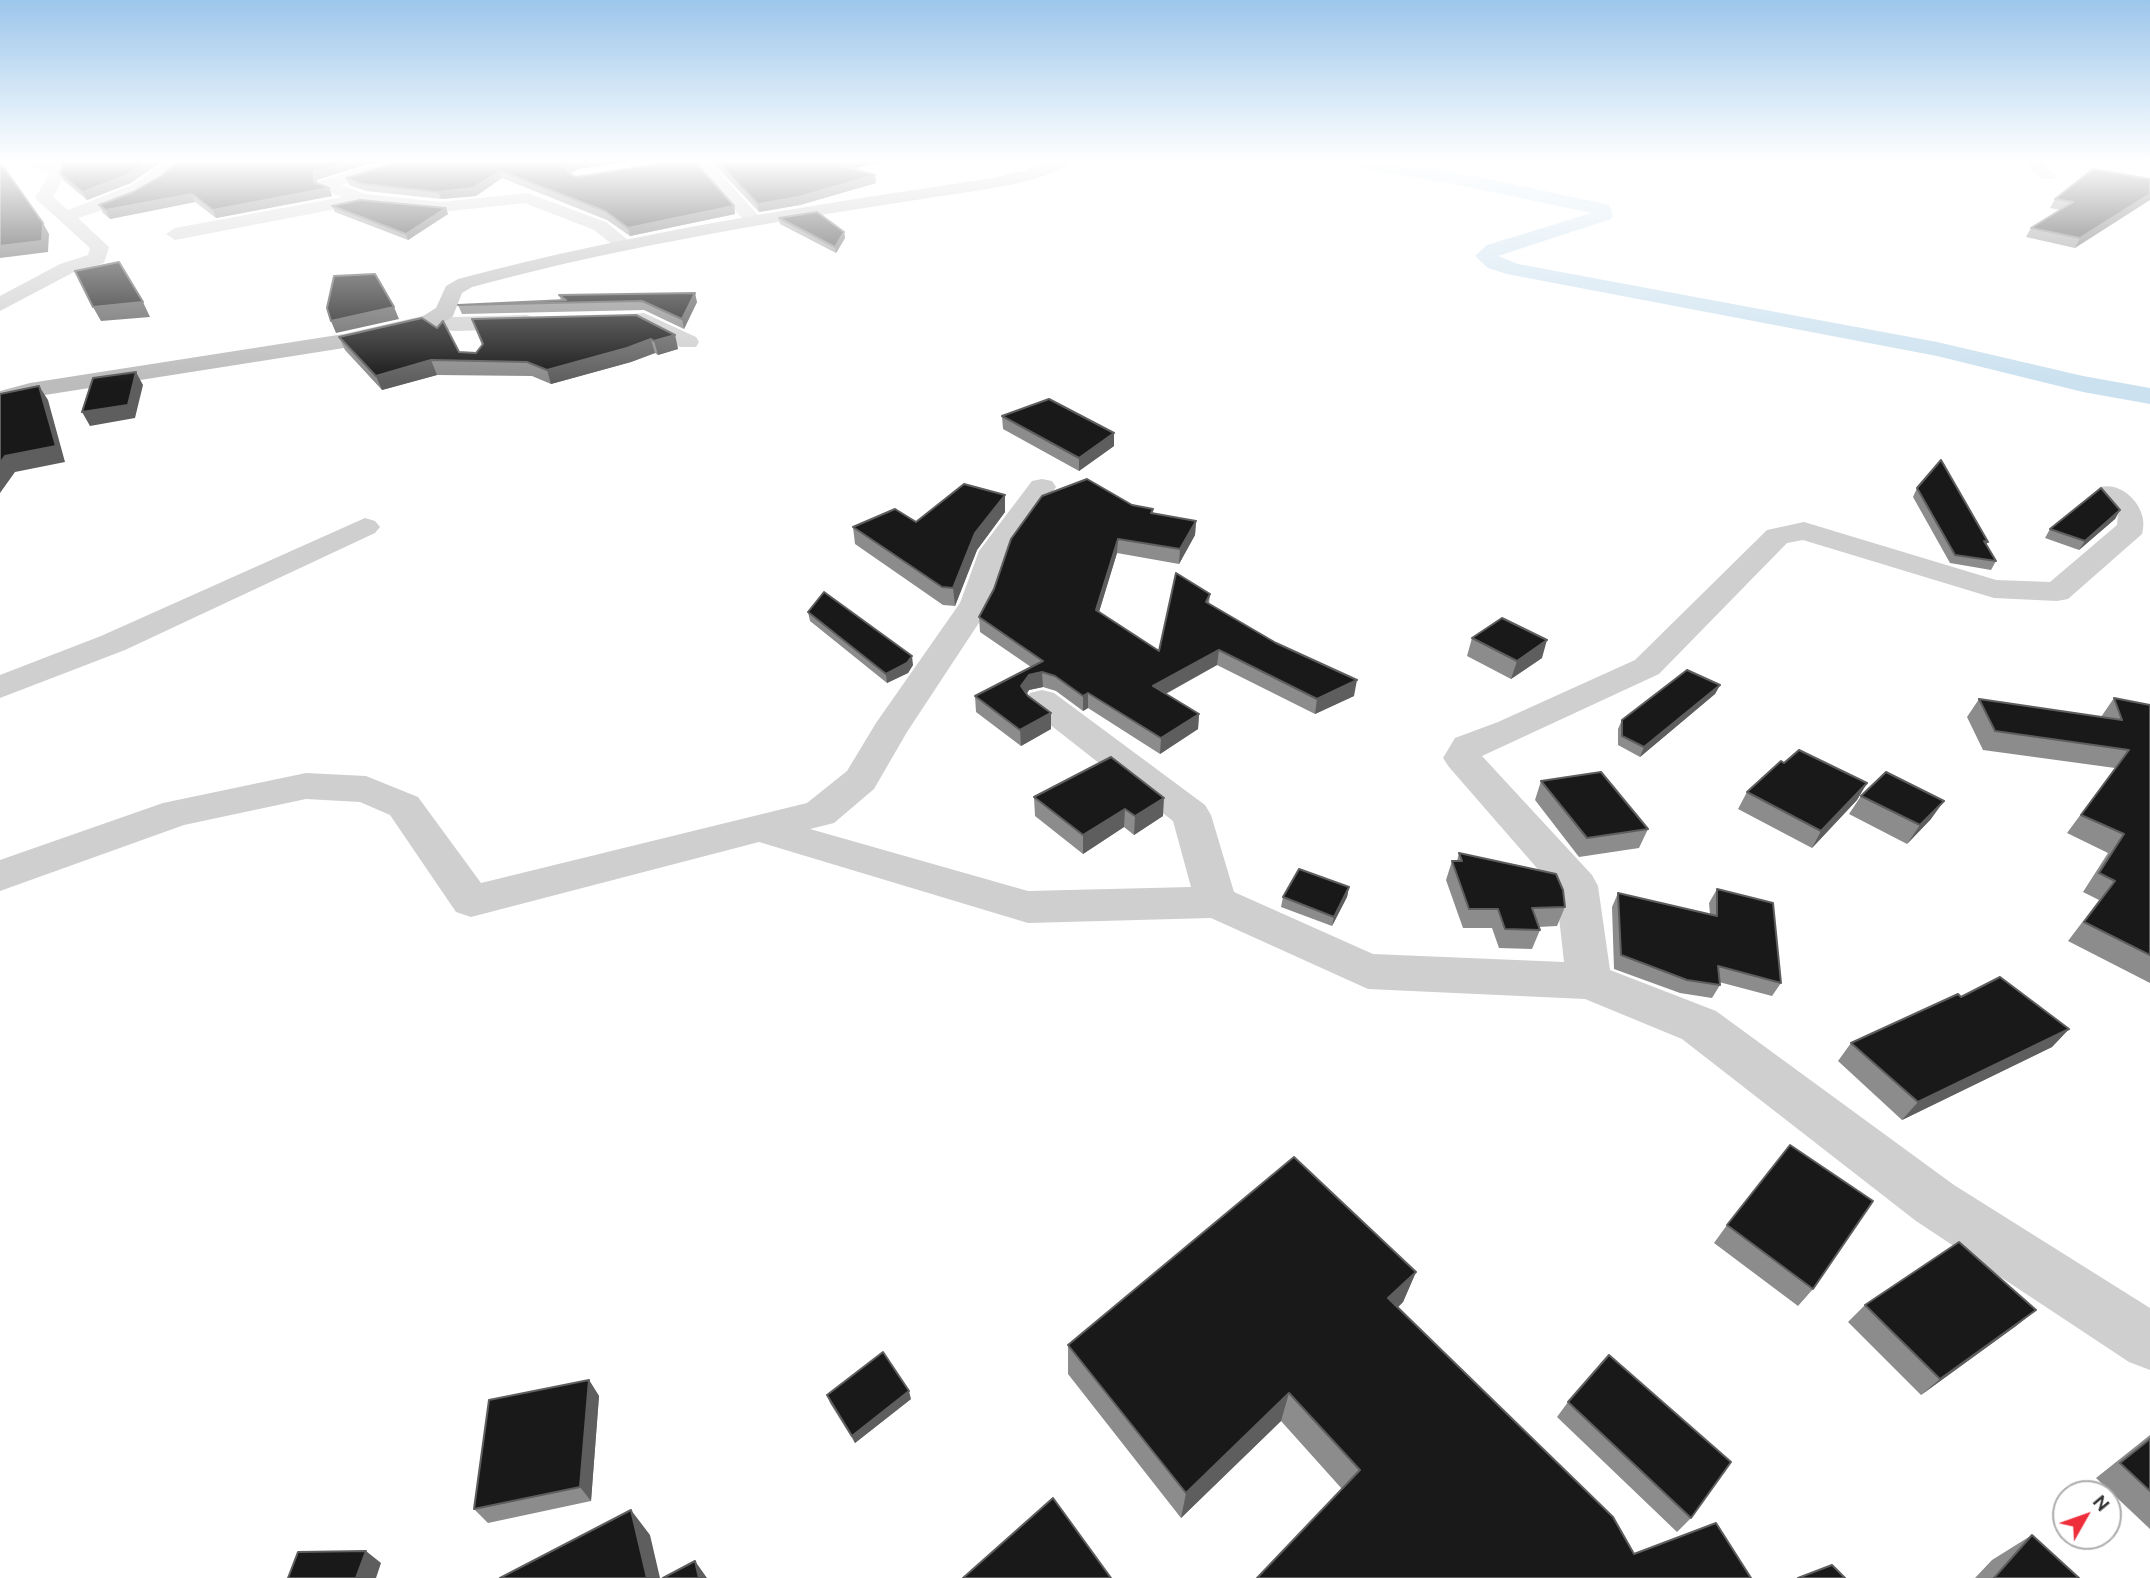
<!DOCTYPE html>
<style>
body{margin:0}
#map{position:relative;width:2150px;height:1578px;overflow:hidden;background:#fff;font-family:Ubuntu,sans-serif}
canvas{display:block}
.north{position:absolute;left:2052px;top:1480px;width:70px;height:70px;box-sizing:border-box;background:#fff;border:2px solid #adadad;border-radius:50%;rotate:50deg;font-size:19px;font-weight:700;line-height:28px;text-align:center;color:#323232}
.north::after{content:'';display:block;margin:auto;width:24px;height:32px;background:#ee2e3b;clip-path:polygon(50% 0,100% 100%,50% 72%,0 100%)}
</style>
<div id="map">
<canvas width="2150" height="1578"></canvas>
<div class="north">N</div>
</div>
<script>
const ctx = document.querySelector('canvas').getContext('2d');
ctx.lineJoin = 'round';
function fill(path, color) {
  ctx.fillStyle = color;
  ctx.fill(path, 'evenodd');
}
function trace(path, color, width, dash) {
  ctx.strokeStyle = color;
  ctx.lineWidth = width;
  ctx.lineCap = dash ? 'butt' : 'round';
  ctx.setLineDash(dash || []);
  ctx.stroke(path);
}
fill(new Path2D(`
 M1337,161C1426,161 1515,186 1602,203L1609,205L1613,215L1611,219L1498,256L1518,264L1937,342L2083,376L2150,388V404L2083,392L1937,356L1507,274L1488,268L1475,256L1487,245L1592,213L1449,183L1345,166Z`), '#cbe1ef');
fill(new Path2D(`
 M17,161H43L61,166L65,175L53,197L68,210L132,185L167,161H185C160,193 115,206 78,218L109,247L104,263L74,272L0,311V296L60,264L88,255L90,248L35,198L49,175L48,172L19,164Z
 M387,161H412L410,164L341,185L365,194L441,202L527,193L606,222L634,245L632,249H618L594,230L525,203L441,212L362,204L175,240L166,234L175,228L342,197L319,189L317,185L319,181Z
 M692,161H709L759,216L762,220L759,224H747Z
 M2022,161H2040L2056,176L2054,179H2042Z
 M644,313L696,337L699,342L696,347H680L640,326L621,325L618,320L621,315Z
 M430,315L454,317L526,315L534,317L537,322L534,327L526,329L454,331L422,326L419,321L422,316Z
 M1042,479L1052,481L1056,487L1009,552L992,603L907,732L874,789L834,823L810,829L1028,891L1191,887L1173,821L1030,709L1024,701L1030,693L1042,690L1054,693L1205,805L1211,815L1234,892L1373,954L1564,962L1556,890L1449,767L1443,758L1455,738L1498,722L1635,660L1767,530L1804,522L1996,580L2050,582L2117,525L2118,513L2096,493L2100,487C2124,481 2150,509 2142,534L2068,599L2057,601L1994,598L1803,540L1787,543L1659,674L1482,756L1592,875L1598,886L1610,970L1716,1011L1954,1185L2150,1308V1370L2129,1362L1916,1221L1682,1039L1585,999L1368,989L1211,918L1028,923L759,842L471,917L456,912L390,815L360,802L306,799L184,825L0,891V860L163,803L306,773L366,776L418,797L481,883L807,803L847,771L876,723L960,603L979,551L1032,481Z
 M365,518L375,521L380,527L375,533L125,650L0,698V675L101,636Z`), '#cfcfcf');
fill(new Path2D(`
 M1049,161H1071C1053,181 982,190 954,194C792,219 630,244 472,287L462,293L453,316L438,326L344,348L32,397L0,405V391L30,383L344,334L423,316L436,308L446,286L458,279C634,232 813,205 993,178L1027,170Z`), '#bcbcbc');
fill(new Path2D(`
 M49,161H162L131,183L87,200L64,181L60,174L63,167L62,163Z
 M402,161L578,169L570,174L576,177L734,206L735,214L630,236L607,220L502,178L476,196L441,199L366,191L349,185L346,178Z
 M711,161H889L851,169L875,175L876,183L800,205L759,212Z
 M161,176L317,180V184L329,188L332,196L216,218L195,202L110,219L103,213L99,205L133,192Z
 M2150,179L2075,248L2026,237L2031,228L2060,210L2050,208L2055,199Z
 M332,206L446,208L448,214L408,240L335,212Z
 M779,218L844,232L845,238L836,253L780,224Z
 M559,295L697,302L684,329L644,310L462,314L458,305L561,300Z
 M472,319L675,335L678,349L658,355L655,353L631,362L551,384L532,376L437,375L382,390L345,350L339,337L459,352L476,353L482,345Z
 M1002,416L1114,446L1079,471L1003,429Z
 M1917,488L1988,542L1986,545L1996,561L1991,570L1950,563L1913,497Z
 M1005,495V512L977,550L955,606L943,605L855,544L853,527L916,522Z
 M1132,505L1153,509V514L1196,521L1195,535L1179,564L1117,553L1099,612L1159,651L1210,594L1209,604L1354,696L1315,714L1217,665L1166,694L1199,714L1198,729L1160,754L1088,708L1083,711L1056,691L1043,687L1029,690L1027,694L1051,713V729L1021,746L976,712L975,696L1031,667L980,632L979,617Z
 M2120,510L2115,519L2079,550L2045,538L2050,529Z
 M808,612L913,665L908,673L887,683L810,621Z
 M1472,638L1542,658L1511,679L1467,656Z
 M1720,685L1715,694L1640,757L1618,745V729L1622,720Z
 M2114,698L2150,705V983L2068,941L2099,900L2083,892L2108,853L2067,833L2115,768L1983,750L1967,717L1979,699L2101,717Z
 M1111,757L1163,816L1134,835L1124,827L1083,854L1035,816L1034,797Z
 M1541,781L1648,829L1639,848L1579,857L1535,800Z
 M1867,783L1857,800L1812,848L1738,809L1747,792Z
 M1861,796L1931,819L1907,844L1849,814Z
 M1459,853L1565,907L1557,926L1538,927L1540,930L1532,949L1499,948L1492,928H1463L1446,880L1452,861H1457Z
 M1349,887L1347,897L1332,926L1281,907L1283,897Z
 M1717,889L1781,983L1772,996L1719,982L1720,985L1712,998L1680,993L1614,969L1612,907L1618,893L1710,914L1709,903Z
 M1961,997L2069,1029L2052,1047L1902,1120L1838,1061L1851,1043Z
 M1727,1225L1813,1289L1798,1306L1714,1243Z
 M1416,1272L1403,1302L1398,1307L1634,1554L1751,1578H1257L1342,1489L1281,1421L1181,1518L1068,1374V1345Z
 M1865,1305L2036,1310L2016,1326L1921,1395L1848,1322Z
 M589,1380L599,1396L591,1501L488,1523L474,1509Z
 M827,1395L911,1399L855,1443L830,1403Z
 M1568,1402L1691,1518L1677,1532L1557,1417Z
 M2150,1435V1529L2096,1478Z
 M2032,1535L2079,1578H1975L1992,1560Z`), '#8c8c8c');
fill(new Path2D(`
 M148,161H162L131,183L87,200L83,192Z
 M351,161H378L317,180V190L314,182V172Z
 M582,161H632L578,169L569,175L567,172V167L576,162Z
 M853,161H889L837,172L836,164Z
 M500,171L502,178L476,196L441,199L438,192Z
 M875,175L876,183L800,205L759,212L758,204Z
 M329,188L332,196L216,218L213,210Z
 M192,194L195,202L110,219L106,210Z
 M2150,194V200L2075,248L2080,238Z
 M734,206L735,214L630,236L628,228Z
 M446,208L448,214L408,240L406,234Z
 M43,223L49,234L48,252L0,258V246Z
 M844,232L845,238L836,253L835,247Z
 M695,293L697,302L684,329L682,319Z
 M143,302L150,317L101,321L93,307Z
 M394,307L399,319L336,333L331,321Z
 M675,335L678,349L658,355L654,341Z
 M651,339L655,353L631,362L551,384L547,370Z
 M431,360L437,375L382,390L376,376Z
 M136,372L143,385L135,418L90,426L82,412Z
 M39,386L48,400L65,462L15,472L0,493V463Z
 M1114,433V446L1079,471V458Z
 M1005,495V512L977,550L955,606L953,588L975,533Z
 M2120,510L2115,519L2079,550L2085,541Z
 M1196,521L1195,535L1179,564L1180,549Z
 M1118,539L1117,553L1095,625L1096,610Z
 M1547,640L1542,658L1511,679L1517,661Z
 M1219,650L1217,665L1152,701L1153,686Z
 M912,656L913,665L908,673L887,683L886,674Z
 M1042,672L1043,687L1029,690L1021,701V686L1029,675Z
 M1357,680L1354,696L1315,714L1317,699Z
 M1720,685L1715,694L1640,757L1644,747Z
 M1088,693V708L1083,711V696Z
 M1051,713V729L1021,746L1020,730Z
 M1199,714L1198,729L1160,754L1161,738Z
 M1867,783L1857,800L1812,848L1821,831Z
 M1164,798L1163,816L1134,835L1135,816Z
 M1944,801L1931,819L1907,844L1920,825Z
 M1125,809L1124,827L1083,854V835Z
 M1349,887L1347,897L1332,926L1334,917Z
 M2069,1029L2052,1047L1902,1120L1918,1102Z
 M1416,1272L1403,1302L1377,1328L1388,1298Z
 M2036,1310L2016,1326L1921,1395L1940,1379Z
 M589,1380L599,1396L591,1501L580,1487Z
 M909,1391L911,1399L855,1443L852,1436Z
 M1289,1393L1281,1421L1181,1518L1186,1493Z
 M631,1510L650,1535L660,1578H647Z
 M366,1551L381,1563L376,1578H356Z
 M695,1561L707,1578H699Z`), '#5e5e5e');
const building = new Path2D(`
 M60,161H148L127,175L83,192L60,174L63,166Z
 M178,161H351L314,172V182L329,188L213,210L192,194L106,210L99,205L133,192L161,176Z
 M402,161H582L576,162L567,167V172L576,177L678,161H694L734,206L628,228L605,211L500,171L473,188L438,192L363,184L346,178Z
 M717,161H853L836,164L875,175L799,197L758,204Z
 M0,162L43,223L42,241L0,246Z
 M2093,169L2150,179V194L2080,238L2031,228L2073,202L2055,199Z
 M360,200L446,208L406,234L332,206Z
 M817,212L844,232L835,247L779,218Z
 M119,262L143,302L93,307L75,271Z
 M375,274L394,307L331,321L327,308L334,276Z
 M695,293L682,319L642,301L458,305L566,300L559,295Z
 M636,315L675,335L654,341L651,339L627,348L547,370L527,362L431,360L376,376L339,337L422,318L437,328L443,321L459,352L476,353L483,344L472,319Z
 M136,372L128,405L82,412L93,378Z
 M39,386L56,446L5,456L0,463V394Z
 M1049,399L1114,433L1079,458L1002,416Z
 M1941,460L1988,542L1984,541L1996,561L1955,555L1917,488Z
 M1087,479L1132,505L1153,509L1151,513L1196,521L1180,549L1118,539L1096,610L1159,651L1176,573L1210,594L1206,602L1276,643L1357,680L1317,699L1219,650L1153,686L1199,714L1161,738L1088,693L1083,696L1055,676L1042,672L1029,675L1021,686L1028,696L1051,713L1020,730L975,696L1043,661L979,617L994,589L1011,539L1042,496Z
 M964,484L1005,495L975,533L953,588L942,587L853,527L895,509L916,522Z
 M2101,488L2120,510L2085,541L2050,529Z
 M824,592L912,656L907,663L886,674L808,612Z
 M1502,618L1547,640L1517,661L1472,638Z
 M1687,670L1720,685L1644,747L1622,736V720Z
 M2114,698L2150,705V955L2084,922L2115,881L2099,873L2124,834L2081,815L2129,750L1995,731L1979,699L2122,720Z
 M1799,750L1867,783L1821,831L1747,792L1781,761L1784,763Z
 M1111,757L1164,798L1135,816L1125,809L1083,835L1034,797Z
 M1601,772L1648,829L1587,838L1541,781Z
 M1886,772L1944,801L1920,825L1861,796Z
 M1459,853L1556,874L1563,890L1565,907L1532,908L1540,930L1505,929L1498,909H1469L1452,861H1462Z
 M1299,869L1349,887L1334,917L1283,897Z
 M1717,889L1773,903L1781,983L1718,966L1720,985L1687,980L1621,955L1618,893L1717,916Z
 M2000,977L2069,1029L1918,1102L1851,1043L1958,994L1961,997Z
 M1790,1145L1873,1201L1813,1289L1727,1225Z
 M1294,1157L1416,1272L1388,1298L1613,1517L1634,1554L1716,1523L1751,1578H1257L1360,1470L1289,1393L1186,1493L1068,1345Z
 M1959,1242L2036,1310L1940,1379L1865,1305Z
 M883,1352L909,1391L852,1436L827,1395Z
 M1609,1355L1731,1462L1691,1518L1568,1402Z
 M589,1380L580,1487L474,1509L489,1400Z
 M2150,1439V1491L2120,1463Z
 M1053,1498L1111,1578H963Z
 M631,1510L647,1578H500Z
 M2032,1535L2079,1578H1994Z
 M366,1551L356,1578H288L298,1552Z
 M695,1561L699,1578H663Z
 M1832,1565L1845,1578H1798Z`);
fill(building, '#191919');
trace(building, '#5e5e5e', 2);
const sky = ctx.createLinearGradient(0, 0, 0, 382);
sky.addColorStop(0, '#9cc6eb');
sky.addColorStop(0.42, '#fff');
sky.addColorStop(1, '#ffffff00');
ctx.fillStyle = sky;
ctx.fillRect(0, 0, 2150, 382);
</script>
